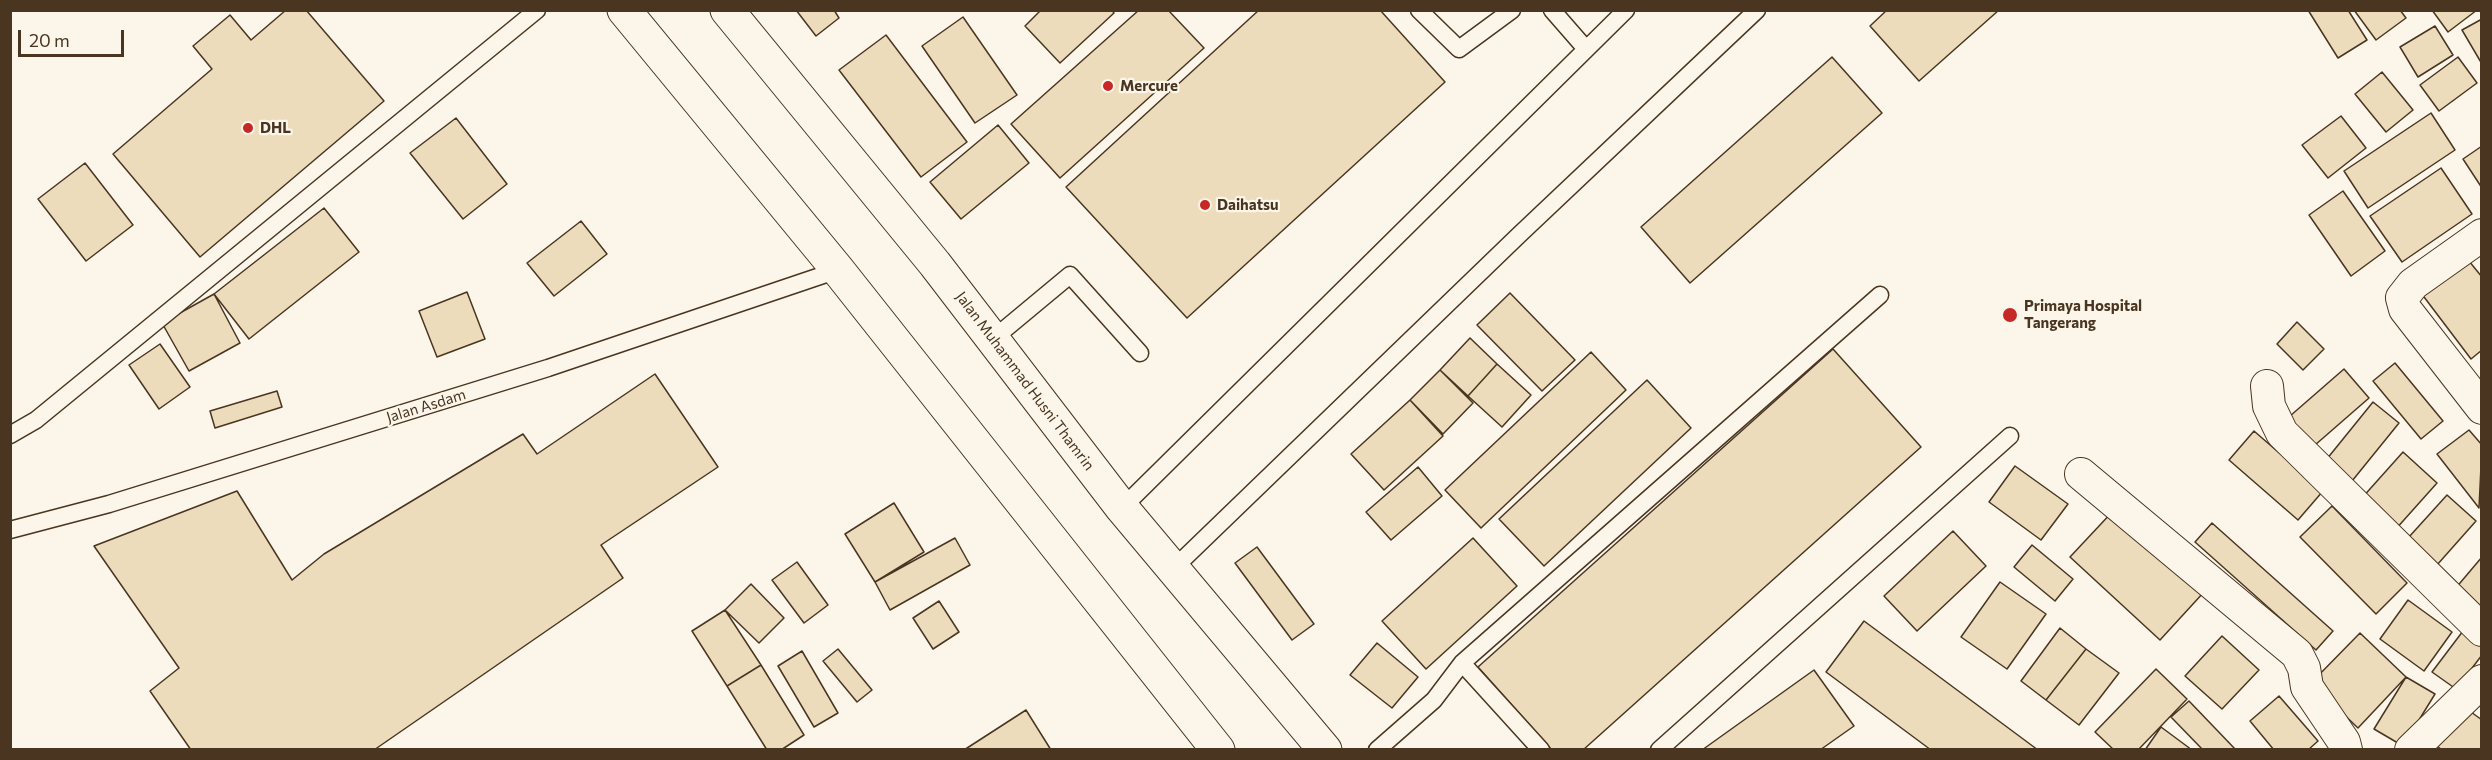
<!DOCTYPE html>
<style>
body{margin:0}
#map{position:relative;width:2492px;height:760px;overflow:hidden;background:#fbf6e9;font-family:Commissioner,sans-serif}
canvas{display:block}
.frame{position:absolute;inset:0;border:12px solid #4a3520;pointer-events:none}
.scale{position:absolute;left:18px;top:30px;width:106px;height:27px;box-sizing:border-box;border:3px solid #4a3520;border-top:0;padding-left:8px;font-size:18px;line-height:21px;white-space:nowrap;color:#4a3520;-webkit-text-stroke:4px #fbf6e9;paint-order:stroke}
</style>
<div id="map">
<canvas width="2492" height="760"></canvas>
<div class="frame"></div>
<div class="scale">20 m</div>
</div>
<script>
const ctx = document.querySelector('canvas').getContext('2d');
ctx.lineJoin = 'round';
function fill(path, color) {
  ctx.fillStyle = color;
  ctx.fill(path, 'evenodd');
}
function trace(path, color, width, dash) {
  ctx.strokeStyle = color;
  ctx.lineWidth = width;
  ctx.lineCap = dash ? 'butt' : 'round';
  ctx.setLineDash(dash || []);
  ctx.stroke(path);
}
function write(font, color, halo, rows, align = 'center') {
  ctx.font = font + ' Commissioner,sans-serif';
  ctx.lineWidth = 4.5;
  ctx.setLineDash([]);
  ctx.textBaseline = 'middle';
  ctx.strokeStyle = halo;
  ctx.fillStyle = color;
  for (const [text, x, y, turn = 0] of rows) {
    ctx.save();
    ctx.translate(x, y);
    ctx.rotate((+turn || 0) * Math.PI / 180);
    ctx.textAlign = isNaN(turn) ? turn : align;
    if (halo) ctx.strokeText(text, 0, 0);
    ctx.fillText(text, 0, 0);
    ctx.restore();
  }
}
const building = new Path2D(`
 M286,10H306L384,101L200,257L113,154L212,69L193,46L230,15L251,40Z
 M796,10H834L839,18L816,36Z
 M1041,10H1112L1114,13L1060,63L1025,26Z
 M1139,10H1168L1204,48L1060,178L1011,124Z
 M1259,10H1380L1445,82L1187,318L1066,187Z
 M1887,10H1999L1919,81L1870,26Z
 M2308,10H2348L2367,40L2338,58Z
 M2354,10H2400L2406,18L2376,40Z
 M2432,10H2477L2448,32Z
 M963,17L1017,95L975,123L922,46Z
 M2482,19V64L2462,30Z
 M2435,26L2453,55L2418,77L2400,47Z
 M886,35L967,142L921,177L839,70Z
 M1832,57L1882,113L1690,283L1641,227Z
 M2458,57L2477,83L2439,111L2420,85Z
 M2382,72L2413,110L2386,132L2355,94Z
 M2431,113L2455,150L2368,208L2344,171Z
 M2341,116L2366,148L2328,178L2302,145Z
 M456,118L507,184L463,219L410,153Z
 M998,125L1029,163L961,219L930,182Z
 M2482,146V188L2463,159Z
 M85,163L133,225L86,261L38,199Z
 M2441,168L2472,214L2402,262L2370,216Z
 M2343,191L2385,251L2351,276L2309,215Z
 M324,208L359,252L249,339L214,294Z
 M581,221L607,254L554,296L527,263Z
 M2464,255L2482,277V350L2471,359L2418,289Z
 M467,292L485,339L437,357L419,311Z
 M1510,293L1575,360L1542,391L1477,325Z
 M214,294L240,343L189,371L162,323Z
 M2297,322L2324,349L2303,370L2277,344Z
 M1470,338L1497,364L1468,396L1440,370Z
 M160,344L190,387L159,409L129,365Z
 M1833,349L1921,447L1583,750H1552L1478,667Z
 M1591,352L1626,390L1481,528L1445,490Z
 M2395,363L2443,421L2421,439L2373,381Z
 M1497,364L1531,395L1502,427L1468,396Z
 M2344,369L2369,398L2307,452L2282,423Z
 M1440,370L1473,403L1443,434L1410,400Z
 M655,374L718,467L601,545L623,578L374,750H191L150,691L179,668L94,546L237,491L292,580L324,554L523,434L537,454Z
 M1647,380L1691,428L1544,566L1499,519Z
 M277,391L282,407L215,428L210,411Z
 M1410,400L1443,436L1384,490L1351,454Z
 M2373,402L2399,423L2348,486L2322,465Z
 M2469,430L2482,445L2479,508L2437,454Z
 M2254,431L2323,491L2298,520L2229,460Z
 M2403,452L2437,483L2395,530L2361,499Z
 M2015,466L2068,504L2041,540L1989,502Z
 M1418,467L1442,496L1391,540L1366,512Z
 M2447,495L2476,521L2429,574L2399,548Z
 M894,503L924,552L875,582L845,534Z
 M2332,506L2407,583L2376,614L2300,537Z
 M2114,510L2204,592L2160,640L2070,557Z
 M2212,523L2333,631L2316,650L2195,542Z
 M1953,531L1986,566L1917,631L1884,596Z
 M955,538L970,565L890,610L875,582Z
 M1473,538L1517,586L1426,669L1382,621Z
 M2032,545L2073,579L2055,601L2014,567Z
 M1257,547L1314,624L1292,640L1235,563Z
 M2482,557V624L2449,596Z
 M797,562L828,605L804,623L772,580Z
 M2000,582L2046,614L2007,669L1961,637Z
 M751,584L784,618L759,643L725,610Z
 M2408,600L2452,632L2424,671L2380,639Z
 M939,601L959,632L933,649L913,618Z
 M725,610L761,665L727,686L692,631Z
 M1864,621L2038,750H1931L1826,672Z
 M2060,628L2086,649L2046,700L2021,681Z
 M2463,631L2482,645V655L2456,689L2432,672Z
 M2360,633L2406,677L2358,728L2311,683Z
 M2222,636L2259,670L2222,709L2185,676Z
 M1377,643L1418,677L1392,708L1350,675Z
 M838,649L872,690L857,702L823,661Z
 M2086,649L2119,673L2079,725L2046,700Z
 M802,651L838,713L814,727L778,666Z
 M761,665L804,735L781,750H767L727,686Z
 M2156,669L2187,699L2138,750H2114L2095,732Z
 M1814,670L1854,726L1820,750H1702Z
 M2406,677L2435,694L2403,746L2374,729Z
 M2279,696L2318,741L2308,750H2274L2250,721Z
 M2189,701L2236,750H2203L2171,717Z
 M2460,704L2482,720V750H2442L2432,742Z
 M1026,710L1051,750H964Z
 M2161,727L2192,750H2145Z`);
fill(building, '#ecdcbc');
trace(building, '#4a3520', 1.5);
const lane = new Path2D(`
 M1419,10L1459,49L1512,10
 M1552,10L1586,49
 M993,339L1070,275L1140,353
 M10,435L36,420L537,10
 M1122,508L1626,10
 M10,530L109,504L548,368L838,270
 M1173,569L1519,235L1757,10
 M1462,663L1541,750
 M1377,750L1434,700L1462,663L1880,295
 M1659,750L2010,436`);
const street = new Path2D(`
 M2482,235L2413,284L2402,298L2405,309L2482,408
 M2267,386L2269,406L2282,433L2482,630
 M2081,474L2297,654L2304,668L2307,687L2344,742L2346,750
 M2411,750L2482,681`);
const primary = new Path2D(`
 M624,10L838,270L1218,750
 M727,10L935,264L1122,508L1325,750`);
trace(lane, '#4a3520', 19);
trace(street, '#4a3520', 34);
trace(primary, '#4a3520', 35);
trace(lane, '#fbf6e9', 16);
trace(street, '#fbf6e9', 32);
trace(primary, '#fbf6e9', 33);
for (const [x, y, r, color] of [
 [1108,86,6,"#c62828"],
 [248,128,6,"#c62828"],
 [1205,205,6,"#c62828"],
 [2010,315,8,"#c62828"]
]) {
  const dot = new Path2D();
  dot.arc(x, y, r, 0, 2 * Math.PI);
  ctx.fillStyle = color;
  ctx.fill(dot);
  trace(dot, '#fbf6e9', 2);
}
write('bold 15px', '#4a3520', '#fbf6e9', [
 ["Mercure",1120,86],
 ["DHL",260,128],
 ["Daihatsu",1217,205],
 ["Primaya Hospital",2024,306],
 ["Tangerang",2024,323]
], 'left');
write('15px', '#4a3520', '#fbf6e9', [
 ["Jalan Muhammad Husni Thamrin",1025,381,53],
 ["Jalan Asdam",426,406,-17]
]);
</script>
